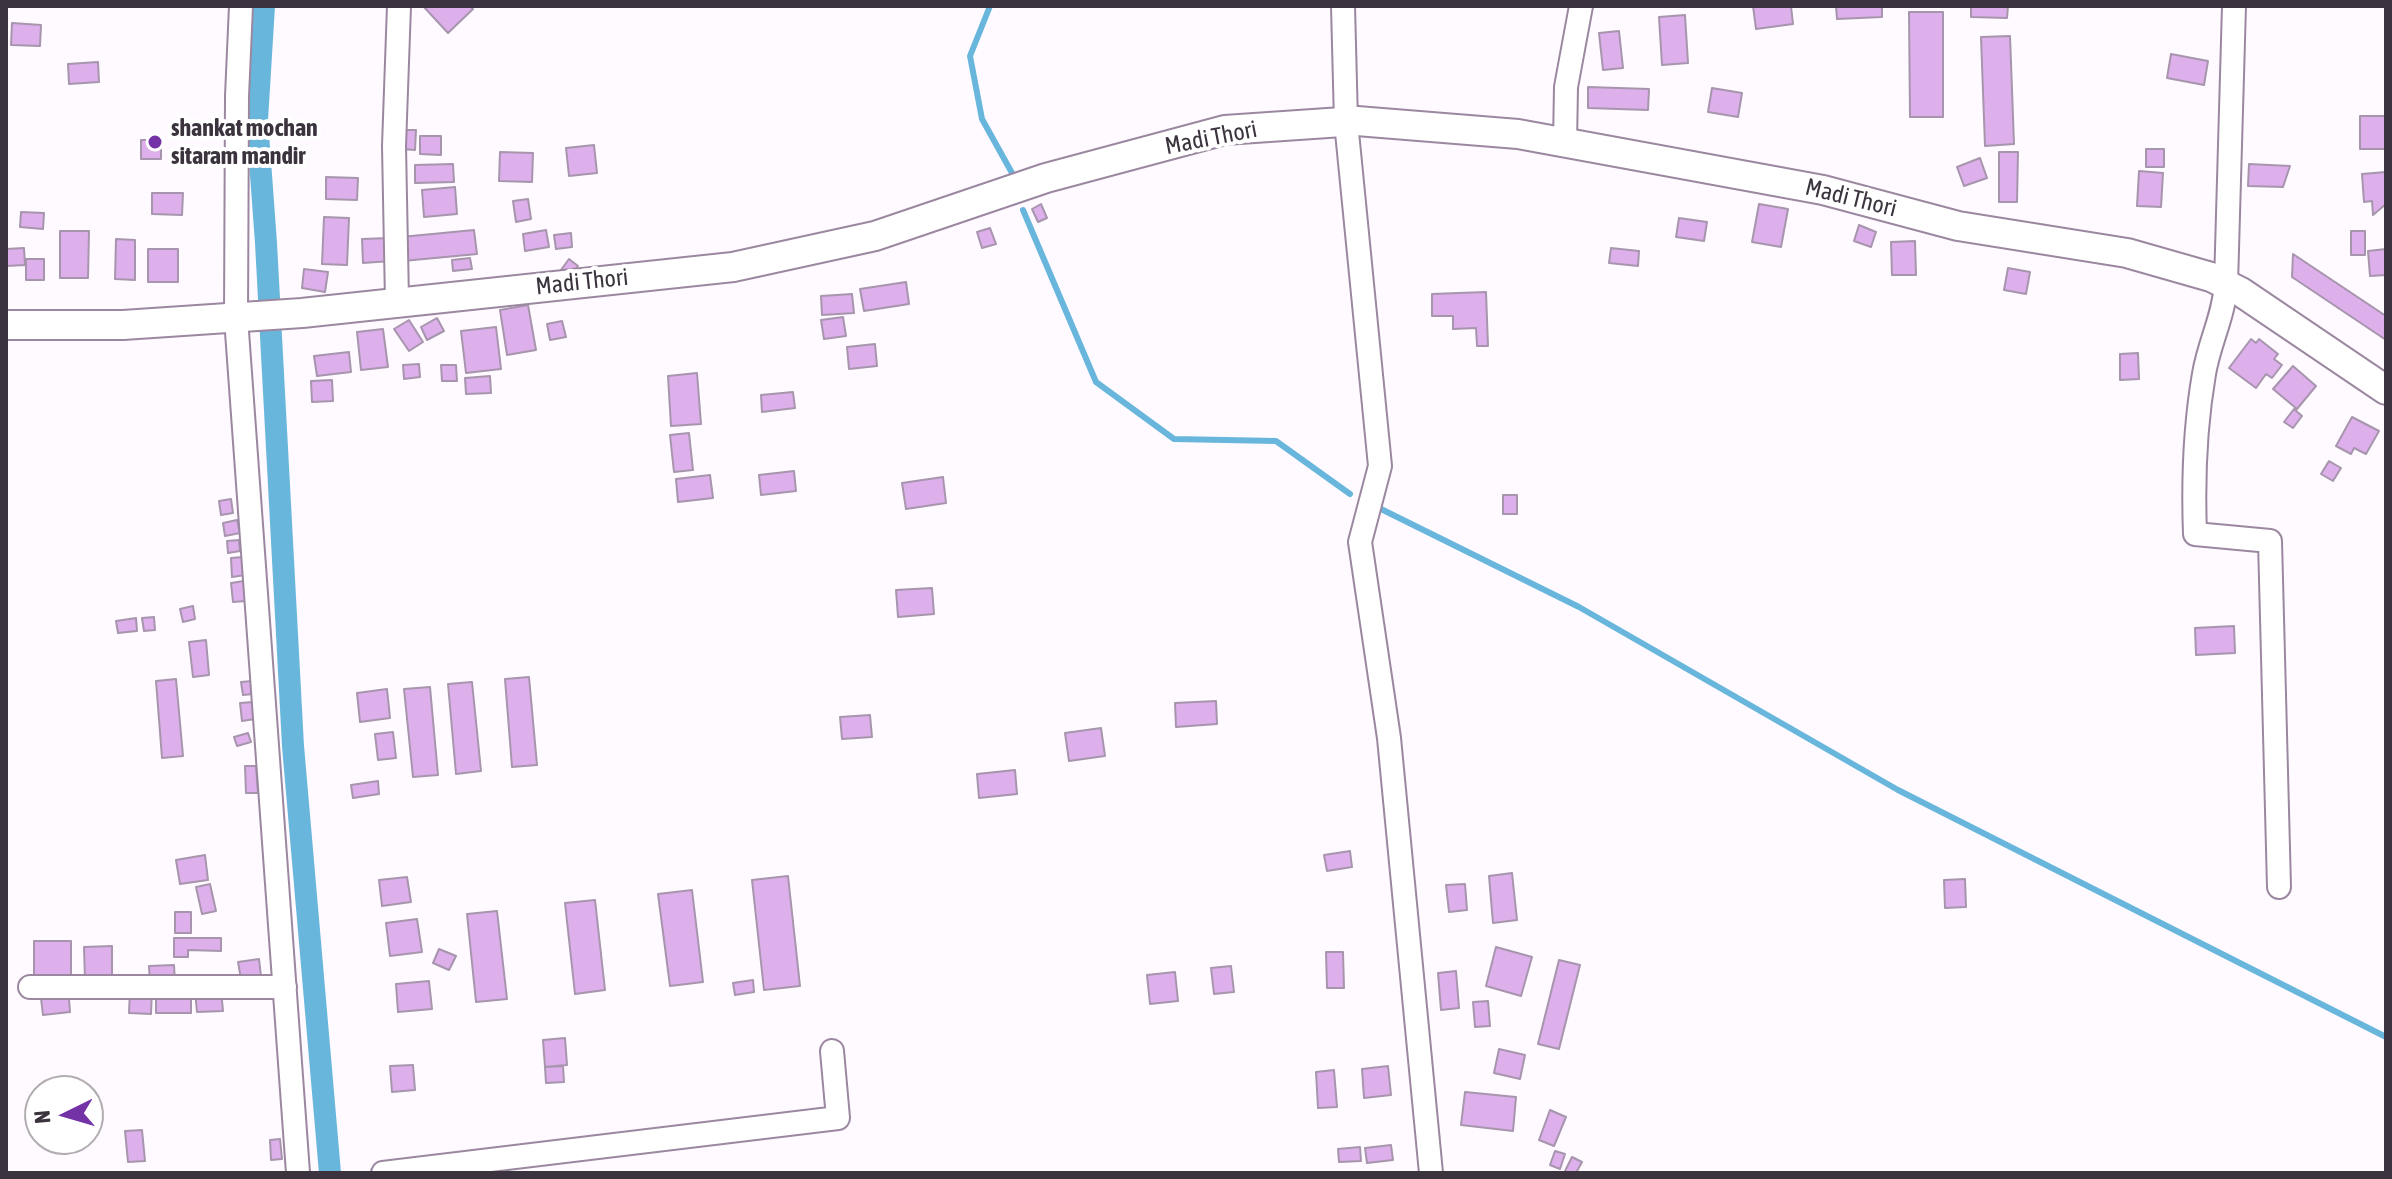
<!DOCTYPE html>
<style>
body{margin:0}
#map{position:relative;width:2392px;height:1179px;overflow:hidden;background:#fefaff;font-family:"Asap Condensed",sans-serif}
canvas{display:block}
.frame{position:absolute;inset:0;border:8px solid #3b333d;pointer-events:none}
.north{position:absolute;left:24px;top:1075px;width:80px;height:80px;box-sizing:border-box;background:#fff;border:2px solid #b1adb1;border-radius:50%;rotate:265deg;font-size:22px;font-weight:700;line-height:32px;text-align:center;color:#3b333d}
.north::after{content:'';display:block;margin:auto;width:28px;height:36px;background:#7432a7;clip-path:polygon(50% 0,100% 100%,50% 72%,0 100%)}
</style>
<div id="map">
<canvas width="2392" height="1179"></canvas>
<div class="frame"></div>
<div class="north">N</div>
</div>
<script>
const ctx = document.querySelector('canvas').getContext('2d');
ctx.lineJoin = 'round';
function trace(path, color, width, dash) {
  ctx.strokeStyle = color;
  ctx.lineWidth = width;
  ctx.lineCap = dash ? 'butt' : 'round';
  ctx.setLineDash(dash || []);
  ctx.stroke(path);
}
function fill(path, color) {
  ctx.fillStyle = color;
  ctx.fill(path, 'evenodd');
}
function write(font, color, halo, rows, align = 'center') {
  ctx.font = font + ' "Asap Condensed",sans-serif';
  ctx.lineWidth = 8;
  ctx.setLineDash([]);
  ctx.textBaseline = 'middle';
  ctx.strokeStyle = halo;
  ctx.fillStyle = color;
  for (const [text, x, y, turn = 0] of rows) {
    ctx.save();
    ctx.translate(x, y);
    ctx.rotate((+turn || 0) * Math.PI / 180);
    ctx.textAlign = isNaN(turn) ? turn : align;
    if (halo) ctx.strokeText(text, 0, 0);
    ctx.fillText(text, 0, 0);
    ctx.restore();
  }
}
trace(new Path2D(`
 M990,6L970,56L982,119L1012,173
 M1023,210L1096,382L1174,439L1276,441L1350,494
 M1381,509L1579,607L1898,790L2386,1037`), '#69b6dc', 6);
trace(new Path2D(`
 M264,6L257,120L266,243L293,746L330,1173`), '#69b6dc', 22);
const building = new Path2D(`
 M423,6H470L473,9L448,33Z
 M1753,6H1791L1793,24L1756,29Z
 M1836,6H1882V17L1837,19Z
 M1971,6H2008L2007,18L1971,17Z
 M1909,12H1943V117H1910Z
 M1685,15L1688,63L1662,65L1659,17Z
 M12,23L41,25L40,46L11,45Z
 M1619,31L1623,68L1603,70L1599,33Z
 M2010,36L2014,144L1985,146L1981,37Z
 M2171,54L2208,61L2204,85L2167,78Z
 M98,62L99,82L69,84L68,64Z
 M1588,87L1649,89L1648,110L1588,108Z
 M1712,88L1742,93L1738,117L1708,112Z
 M2360,116H2386V149H2360Z
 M402,130H416L415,150L401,149Z
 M420,136H441V155L420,154Z
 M141,140H161V159H141Z
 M594,145L597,173L569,176L566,148Z
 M2146,149H2164V167H2146Z
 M500,152L533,153L532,182L499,181Z
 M1999,152H2018L2017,202H1999Z
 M1980,158L1987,178L1964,186L1957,167Z
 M453,164L454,182L415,183V165Z
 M2249,164L2290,166L2283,187L2248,186Z
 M2139,171L2163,173L2161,207L2137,206Z
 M2386,172V204L2373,215L2372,201L2364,202L2362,174Z
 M326,177L358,178L357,200L326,199Z
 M455,187L457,214L424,217L422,190Z
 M152,193H183L182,215L152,214Z
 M528,199L531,219L516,222L513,201Z
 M1041,204L1047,218L1038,222L1032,209Z
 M1759,204L1788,209L1781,247L1752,242Z
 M21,212L44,213L43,229L20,227Z
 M324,217L349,218L347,265L322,264Z
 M1679,218L1707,222L1704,241L1676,237Z
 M1859,225L1876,232L1871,247L1854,241Z
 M990,228L996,244L982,248L977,232Z
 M474,230L477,254L403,261L401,237Z
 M546,230L549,247L525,251L523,234Z
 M60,231H89L88,278H60Z
 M2351,231H2365V255H2351Z
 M571,233L572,247L556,249L554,235Z
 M390,238L391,261L363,263L362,239Z
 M116,239L135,240V280L115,279Z
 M1915,241L1916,275H1892L1891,242Z
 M24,248L25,265L6,266V249Z
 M1611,248L1639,251L1638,266L1609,263Z
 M148,249H178V282H148Z
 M2386,249V275L2370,276L2368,251Z
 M2293,254L2386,316V340L2292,277Z
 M470,258L472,269L453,271L452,260Z
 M26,259H44V280H26Z
 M569,259L578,266L567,281L558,274Z
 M2008,268L2030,272L2026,294L2004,290Z
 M304,269L328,272L325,292L302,288Z
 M906,282L909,304L864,311L860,289Z
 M1486,292L1488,346H1477L1476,328L1453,329V316H1432V294Z
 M852,294L854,313L822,315L821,296Z
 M528,305L536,350L507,355L500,310Z
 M843,317L846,336L824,339L821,320Z
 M437,318L444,331L427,340L421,327Z
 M409,320L423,342L409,351L394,329Z
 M562,321L566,337L550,340L547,324Z
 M496,327L501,369L466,373L461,331Z
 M383,329L388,367L361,370L357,332Z
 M2251,339L2256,343L2259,339L2278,354L2274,359L2282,365L2272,378L2266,374L2256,388L2229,368Z
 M875,344L877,366L849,369L847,347Z
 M349,352L351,372L317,376L314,356Z
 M2138,353L2139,379L2120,380V354Z
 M419,364L420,377L404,379L403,365Z
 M441,365H456L457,381H442Z
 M2293,366L2316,386L2297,409L2273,389Z
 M697,373L701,424L671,426L668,376Z
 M490,376L491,393L466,394L465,378Z
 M332,380L333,401L312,402L311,381Z
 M793,392L795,408L762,412L761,395Z
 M2294,409L2302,416L2293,428L2284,422Z
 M2352,417L2379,431L2366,454L2354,448L2351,454L2336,446Z
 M689,433L693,470L674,472L670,435Z
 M2329,461L2341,468L2333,481L2321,474Z
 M794,471L796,491L761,495L759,475Z
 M710,475L713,498L678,502L676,479Z
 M943,477L946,503L906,509L902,483Z
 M1503,495H1517V514H1503Z
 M231,499L233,513L221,515L219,501Z
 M237,520L240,533L225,536L223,523Z
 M239,540L240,551L228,553L227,541Z
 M243,557L245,575L232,577L231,558Z
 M244,581L246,601L233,602L231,583Z
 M932,588L934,614L898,617L896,590Z
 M193,606L195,619L183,622L180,609Z
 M154,617L155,630L144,631L142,618Z
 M136,618L137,631L118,633L116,621Z
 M2234,626L2235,653L2196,655L2195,628Z
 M206,640L209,675L193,677L189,642Z
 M529,677L537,765L512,767L505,679Z
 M176,679L183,756L162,758L156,681Z
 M252,681L253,694L243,695L241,682Z
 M472,682L481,771L456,774L448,684Z
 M430,687L438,775L413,777L404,689Z
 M387,689L390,718L360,722L357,693Z
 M1216,701L1217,724L1176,727L1175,703Z
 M253,702L255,719L242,721L240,703Z
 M870,715L872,737L842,739L840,717Z
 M1101,728L1105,756L1069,761L1065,733Z
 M393,732L396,758L378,760L375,734Z
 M248,733L251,742L237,746L234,737Z
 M245,766H256L258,793H246Z
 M1015,770L1017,794L979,798L977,774Z
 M378,781L379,794L353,798L351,785Z
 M1350,851L1352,867L1327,871L1324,855Z
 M205,855L208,880L180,884L176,860Z
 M1512,873L1517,920L1493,923L1489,876Z
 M788,876L800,986L764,990L752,880Z
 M407,877L411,902L382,906L379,880Z
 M1965,879L1966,907L1945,908L1944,880Z
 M210,884L216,911L202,914L196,887Z
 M1465,884L1467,910L1449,912L1446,885Z
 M692,890L703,982L670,986L658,894Z
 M595,900L605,990L575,994L565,903Z
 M497,911L507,999L476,1002L467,914Z
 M175,912H191V933H175Z
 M417,919L422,952L390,956L386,923Z
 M174,938H221V951L188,950V957H174Z
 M34,941H71V977H34Z
 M112,946V980H85L84,947Z
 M1496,947L1532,957L1521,996L1486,986Z
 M439,949L456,956L449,970L433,963Z
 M1326,952H1343L1344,988H1327Z
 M259,959L261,976L241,979L238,962Z
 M1559,960L1580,965L1559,1049L1538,1044Z
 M174,965L175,983L150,985L149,966Z
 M1231,966L1234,992L1214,994L1211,968Z
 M1456,971L1459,1008L1441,1010L1438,973Z
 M1175,972L1178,1001L1150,1004L1147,975Z
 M753,980L754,992L735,995L733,983Z
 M429,981L432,1009L398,1012L396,984Z
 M62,988L63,999H69L70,1012L43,1015L40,990Z
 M130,990H152L151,1014L129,1013Z
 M191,990V1013H156V991Z
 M221,990L223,1011L197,1012L195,991Z
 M1488,1001L1490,1026L1475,1027L1473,1002Z
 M565,1038L567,1065L545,1067L543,1040Z
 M1499,1049L1525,1055L1520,1079L1494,1073Z
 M413,1065L415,1090L392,1092L390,1066Z
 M563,1066L564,1082L546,1083L545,1067Z
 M1388,1066L1391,1095L1364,1098L1362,1069Z
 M1334,1070L1337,1107L1318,1108L1316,1072Z
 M1465,1092L1516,1097L1513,1131L1461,1125Z
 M1550,1110L1566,1117L1554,1146L1539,1140Z
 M142,1130L145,1161L128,1162L125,1131Z
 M280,1139L282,1159L271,1160L270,1140Z
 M1391,1145L1393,1160L1367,1163L1365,1148Z
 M1360,1147L1361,1161L1339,1162L1338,1149Z
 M1555,1151L1565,1154L1560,1169L1550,1165Z
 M1572,1157L1582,1162L1576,1173H1564Z`);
fill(building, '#ddb0eb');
trace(building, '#a795ad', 2);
const minor = new Path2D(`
 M241,6L237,96L236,318L298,1173
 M1343,6L1346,122L1380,466L1360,542L1389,738L1431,1173
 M2234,6L2226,284C2224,316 2209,343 2204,374C2195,426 2193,481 2195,534L2270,541L2279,887
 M1565,143L1566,87L1581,6
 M397,301L394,146L399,6
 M30,987H285
 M383,1173L838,1118L832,1051`);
const major = new Path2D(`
 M6,325H123L302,313L733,267L875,236L1046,178L1225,130L1357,121L1518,134L1823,190L1958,226L2127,253L2211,277L2241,292L2386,390`);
trace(minor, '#9b88a0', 26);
trace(major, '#9b88a0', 32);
trace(minor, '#fff', 22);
trace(major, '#fff', 28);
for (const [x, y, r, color] of [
 [155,142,8,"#7432a7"]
]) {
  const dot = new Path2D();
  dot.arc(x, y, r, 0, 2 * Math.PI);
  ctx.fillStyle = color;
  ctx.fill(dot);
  trace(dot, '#fff', 3);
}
write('bold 24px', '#3b333d', '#fff', [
 ["shankat mochan",171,128],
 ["sitaram mandir",171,156]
], 'left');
write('24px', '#3b333d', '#fff', [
 ["Madi Thori",1211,138,-11],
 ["Madi Thori",1851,198,14],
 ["Madi Thori",582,282,-6]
]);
</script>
